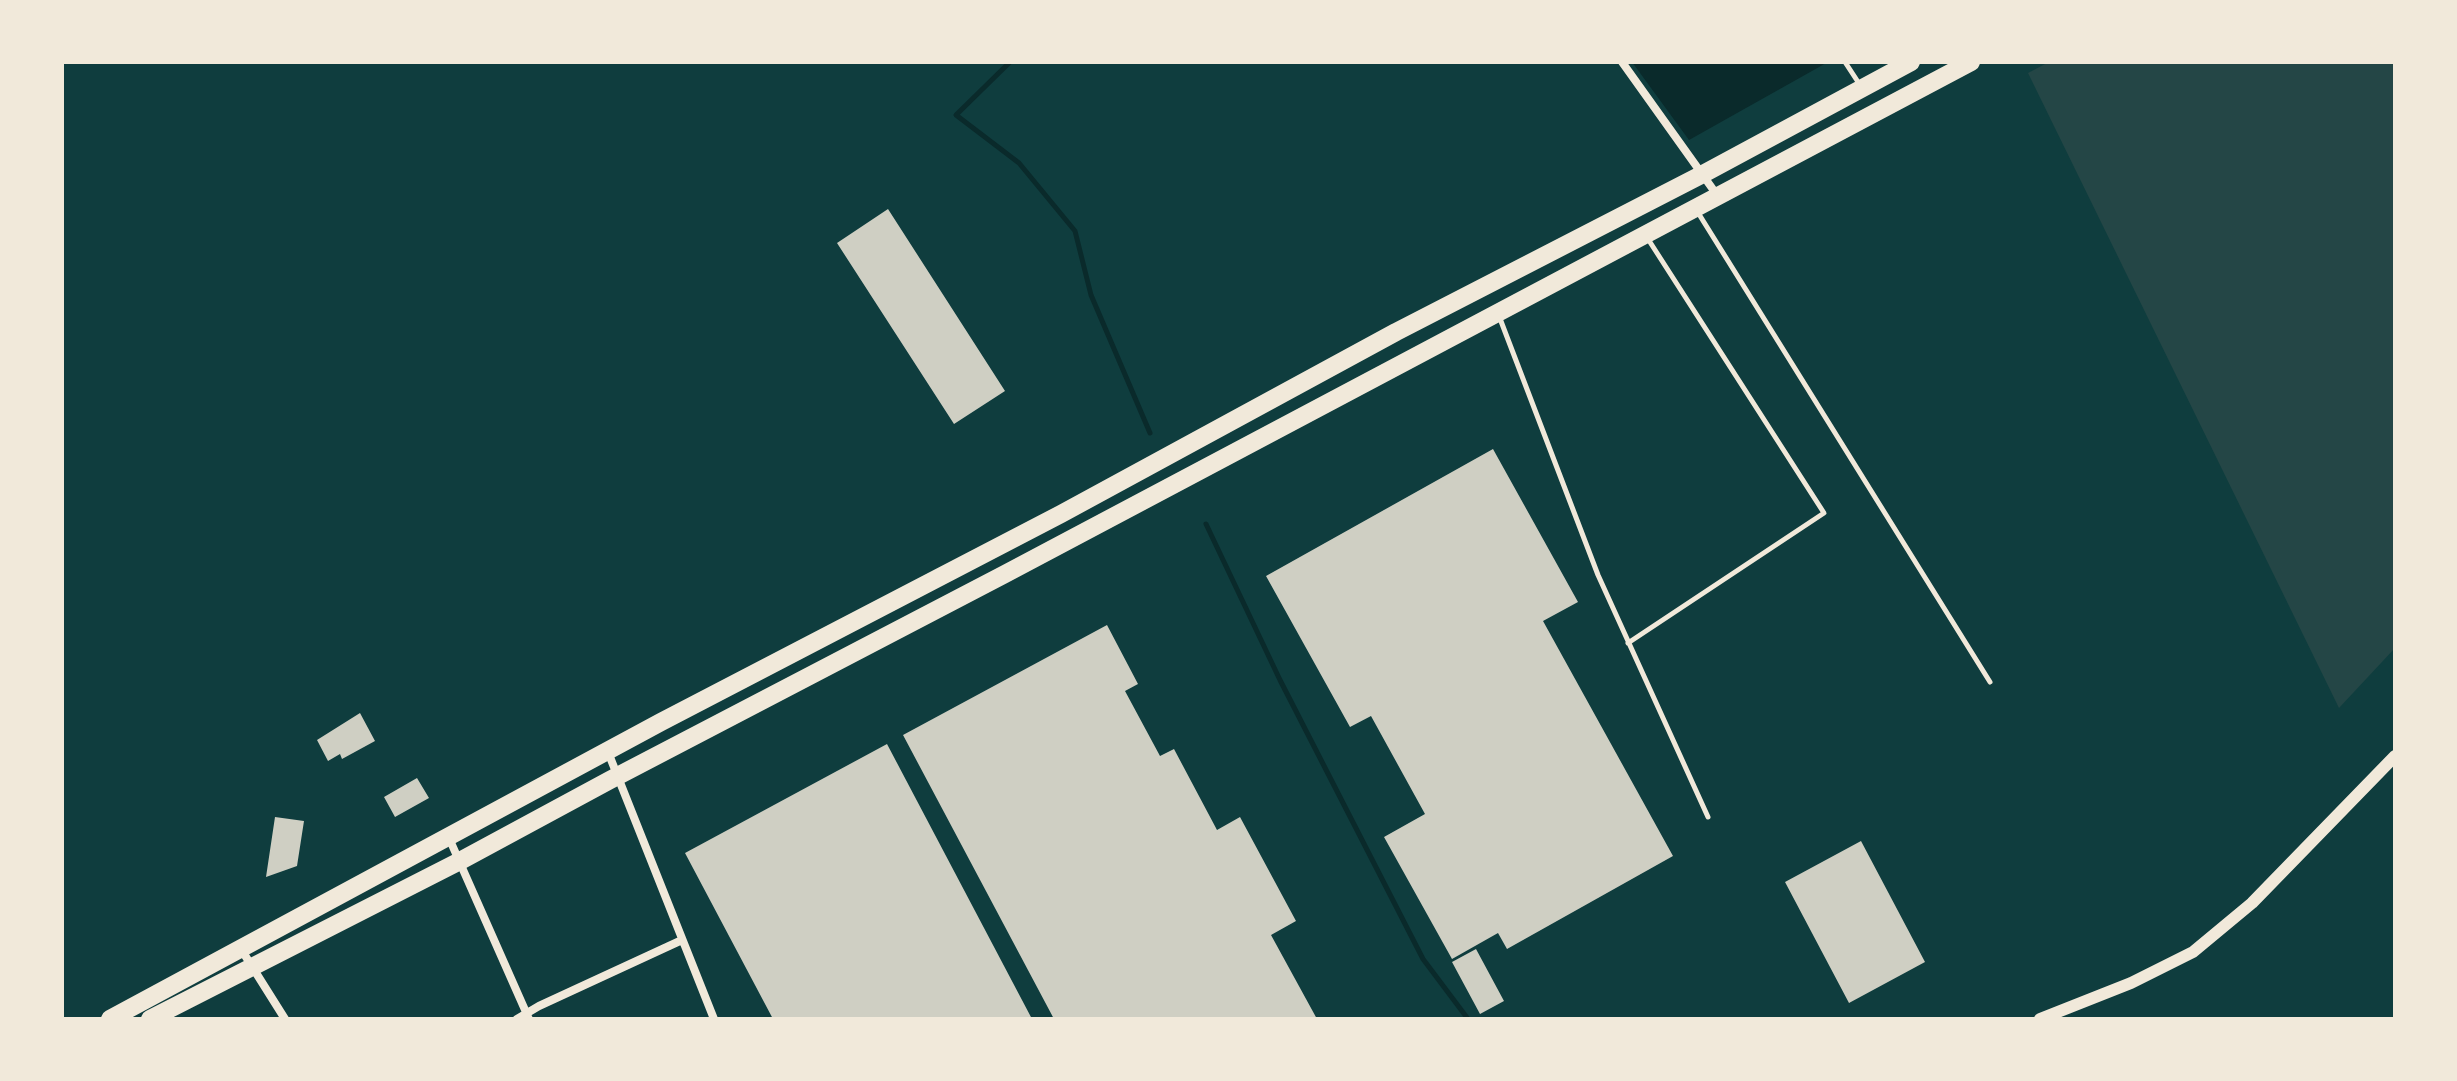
<!DOCTYPE html>
<style>
body{margin:0}
#map{position:relative;width:2457px;height:1081px;overflow:hidden;background:#0f3d3e;font-family:"Exo 2",sans-serif}
canvas{display:block}
.frame{position:absolute;inset:0;border:64px solid #f1e9da;pointer-events:none}
</style>
<div id="map">
<canvas width="2457" height="1081"></canvas>
<div class="frame"></div>
</div>
<script>
const ctx = document.querySelector('canvas').getContext('2d');
ctx.lineJoin = 'round';
function fill(path, color) {
  ctx.fillStyle = color;
  ctx.fill(path, 'evenodd');
}
function trace(path, color, width, dash) {
  ctx.strokeStyle = color;
  ctx.lineWidth = width;
  ctx.lineCap = dash ? 'butt' : 'round';
  ctx.setLineDash(dash || []);
  ctx.stroke(path);
}
fill(new Path2D(`
 M2049,62H2395V648L2339,708L2028,73Z`), '#244646');
fill(new Path2D(`
 M1632,62H1828L1689,140Z`), '#0a2a2b');
trace(new Path2D(`
 M1010,62L956,115L1019,163L1075,231L1091,295L1150,433
 M1206,524L1280,680L1423,959L1468,1019`), '#0a2a2b', 5);
fill(new Path2D(`
 M888,209L1005,391L954,424L837,243Z
 M1493,449L1578,602L1543,621L1673,856L1507,949L1498,933L1452,959L1384,837L1425,814L1371,716L1350,727L1266,576Z
 M1107,625L1138,684L1125,691L1160,756L1174,749L1217,830L1240,817L1296,921L1271,935L1317,1019H1054L903,735Z
 M360,713L375,741L342,759L340,754L328,761L317,740Z
 M887,744L1032,1019H773L685,853Z
 M417,778L429,798L395,817L384,797Z
 M275,817L304,821L297,866L266,877Z
 M1861,841L1925,962L1849,1003L1785,882Z
 M1476,949L1504,1001L1480,1014L1452,962Z`), '#cfcfc3');
trace(new Path2D(`
 M1845,62L1860,85
 M1697,211L1990,682
 M1499,316L1598,575L1708,817
 M1628,643L1824,513L1648,239`), '#f1e9da', 5);
trace(new Path2D(`
 M1622,62L1717,195
 M608,752L714,1019
 M449,838L529,1019
 M241,949L285,1019
 M517,1019L539,1006L682,940`), '#f1e9da', 8);
trace(new Path2D(`
 M2040,1019L2131,983L2193,952L2252,903L2395,756`), '#f1e9da', 12);
trace(new Path2D(`
 M110,1019L661,722L1061,514L1396,332L1703,174L1911,62
 M150,1019L460,861L610,780L1005,574L1971,62`), '#f1e9da', 18);
</script>
